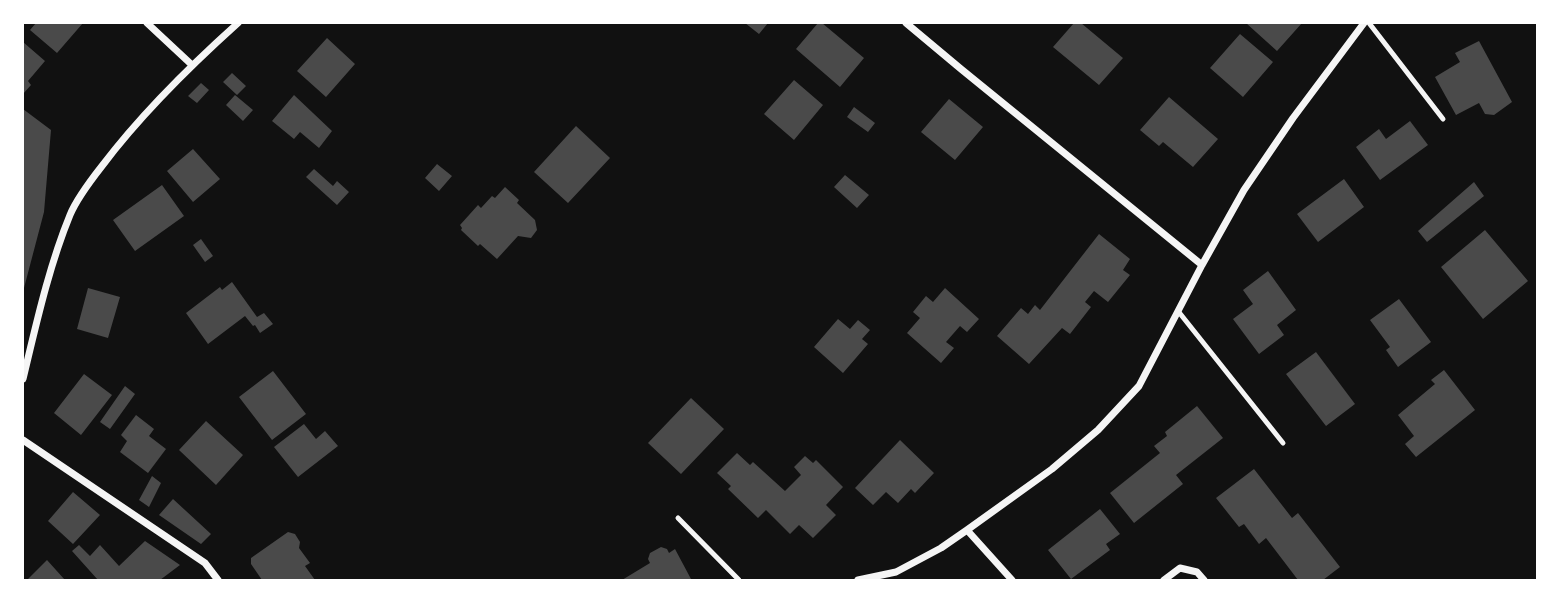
<!DOCTYPE html>
<style>
body{margin:0}
#map{position:relative;width:1560px;height:603px;overflow:hidden;background:#111;font-family:"Nunito Sans",sans-serif}
canvas{display:block}
.frame{position:absolute;inset:0;border:24px solid #fff;pointer-events:none}
</style>
<div id="map">
<canvas width="1560" height="603"></canvas>
<div class="frame"></div>
</div>
<script>
const ctx = document.querySelector('canvas').getContext('2d');
ctx.lineJoin = 'round';
function fill(path, color) {
  ctx.fillStyle = color;
  ctx.fill(path, 'evenodd');
}
function trace(path, color, width, dash) {
  ctx.strokeStyle = color;
  ctx.lineWidth = width;
  ctx.lineCap = dash ? 'butt' : 'round';
  ctx.setLineDash(dash || []);
  ctx.stroke(path);
}
fill(new Path2D(`
 M36,23H83L57,53L30,30Z
 M745,23H768L759,34Z
 M818,23H822L864,58L840,87L796,49Z
 M1074,23H1081L1123,58L1099,85L1053,47Z
 M1246,23H1302L1277,51Z
 M1240,34L1273,62L1243,97L1210,68Z
 M327,38L355,64L326,97L297,71Z
 M1479,41L1512,102L1494,115L1485,114L1479,103L1456,115L1435,77L1460,62L1455,53Z
 M23,42L45,61L28,81L31,85L23,94Z
 M232,73L246,86L237,95L223,82Z
 M794,80L823,105L794,140L764,114Z
 M201,83L209,90L197,103L188,96Z
 M235,95L253,110L243,121L226,105Z
 M294,95L332,131L319,148L300,132L294,139L272,121Z
 M1169,97L1218,139L1193,167L1163,142L1159,146L1140,130Z
 M949,99L983,127L955,160L921,132Z
 M854,107L875,123L868,132L847,117Z
 M23,109L51,130L44,212L24,288Z
 M1410,121L1428,145L1380,180L1356,147L1379,129L1386,139Z
 M576,126L610,158L568,203L534,172Z
 M193,149L220,179L193,202L167,171Z
 M437,164L452,176L439,191L425,178Z
 M314,169L333,186L337,181L349,192L337,205L306,177Z
 M845,175L869,195L857,208L834,187Z
 M1344,179L1364,207L1318,242L1297,214Z
 M1474,182L1484,196L1427,242L1418,231Z
 M162,185L184,216L135,251L113,220Z
 M505,187L519,200L517,203L535,220L537,230L531,238L518,236L497,259L480,244L478,246L461,230L462,228L460,225L478,205L481,208L492,196L495,198Z
 M1485,230L1528,281L1483,319L1441,267Z
 M1099,234L1130,259L1123,270L1130,275L1108,302L1094,291L1085,302L1091,307L1070,334L1062,328L1029,364L997,336L1021,308L1028,314L1035,305L1040,310Z
 M201,239L213,256L205,262L193,245Z
 M1268,271L1296,310L1277,325L1284,335L1259,354L1233,319L1253,304L1243,290Z
 M232,282L257,317L264,313L273,324L260,333L255,325L253,326L245,316L208,344L186,313L220,287L222,290Z
 M88,288L120,297L108,338L77,329Z
 M945,288L979,319L967,332L960,326L946,342L954,348L941,363L907,333L920,318L913,312L926,296L933,302Z
 M1399,299L1431,342L1398,367L1386,350L1390,347L1370,320Z
 M838,319L850,329L858,320L870,330L862,339L868,344L843,373L814,347Z
 M1316,352L1355,404L1326,426L1286,374Z
 M1444,370L1475,410L1416,457L1405,444L1414,436L1398,415L1435,384L1431,380Z
 M273,371L306,414L272,440L239,397Z
 M84,374L112,395L81,435L54,413Z
 M125,386L135,394L110,429L100,422Z
 M691,398L724,429L681,474L648,443Z
 M1197,406L1223,438L1176,475L1183,484L1134,523L1110,493L1160,453L1154,446L1167,436L1165,432Z
 M136,415L154,429L149,436L166,449L148,473L120,452L127,441L121,435Z
 M206,421L243,455L216,485L179,450Z
 M304,424L316,439L325,431L338,446L298,477L274,447Z
 M900,440L934,473L915,493L911,489L898,503L886,492L873,505L855,488Z
 M737,453L750,465L753,462L785,491L801,475L794,467L805,456L813,463L816,460L843,487L826,505L836,515L813,538L799,525L790,534L766,510L758,518L728,489L731,486L717,473Z
 M1254,469L1292,518L1298,513L1340,567L1323,580H1298L1266,538L1259,544L1244,524L1239,527L1216,498Z
 M152,476L161,483L149,507L139,500Z
 M73,492L100,515L73,544L48,521Z
 M173,499L211,534L201,544L159,515Z
 M1100,509L1120,534L1106,544L1110,550L1071,579L1048,550Z
 M288,532L295,534L300,542L299,548L310,563L305,566L315,580H262L251,564V558Z
 M145,541L180,565L160,580H98L72,551L79,545L90,556L100,545L119,566Z
 M661,547L667,549L669,553L675,549L691,579L689,580H622L650,563L648,559L650,553Z
 M47,560L65,580H27Z`), '#4a4a4a');
trace(new Path2D(`
 M1369,23L1443,119
 M1178,311L1283,443
 M678,518L739,580`), '#f5f5f5', 5);
trace(new Path2D(`
 M147,23L192,65
 M906,23L961,69L1202,265
 M23,379C36,325 49,266 70,215C77,198 91,180 102,166C142,113 189,67 238,23
 M23,440L205,563L218,580
 M967,530L1012,580
 M858,580L896,572L941,548L967,530L1052,469L1098,430L1139,386L1202,265L1244,190L1293,118L1364,23
 M1164,580L1180,568L1197,572L1204,580`), '#f5f5f5', 7);
</script>
